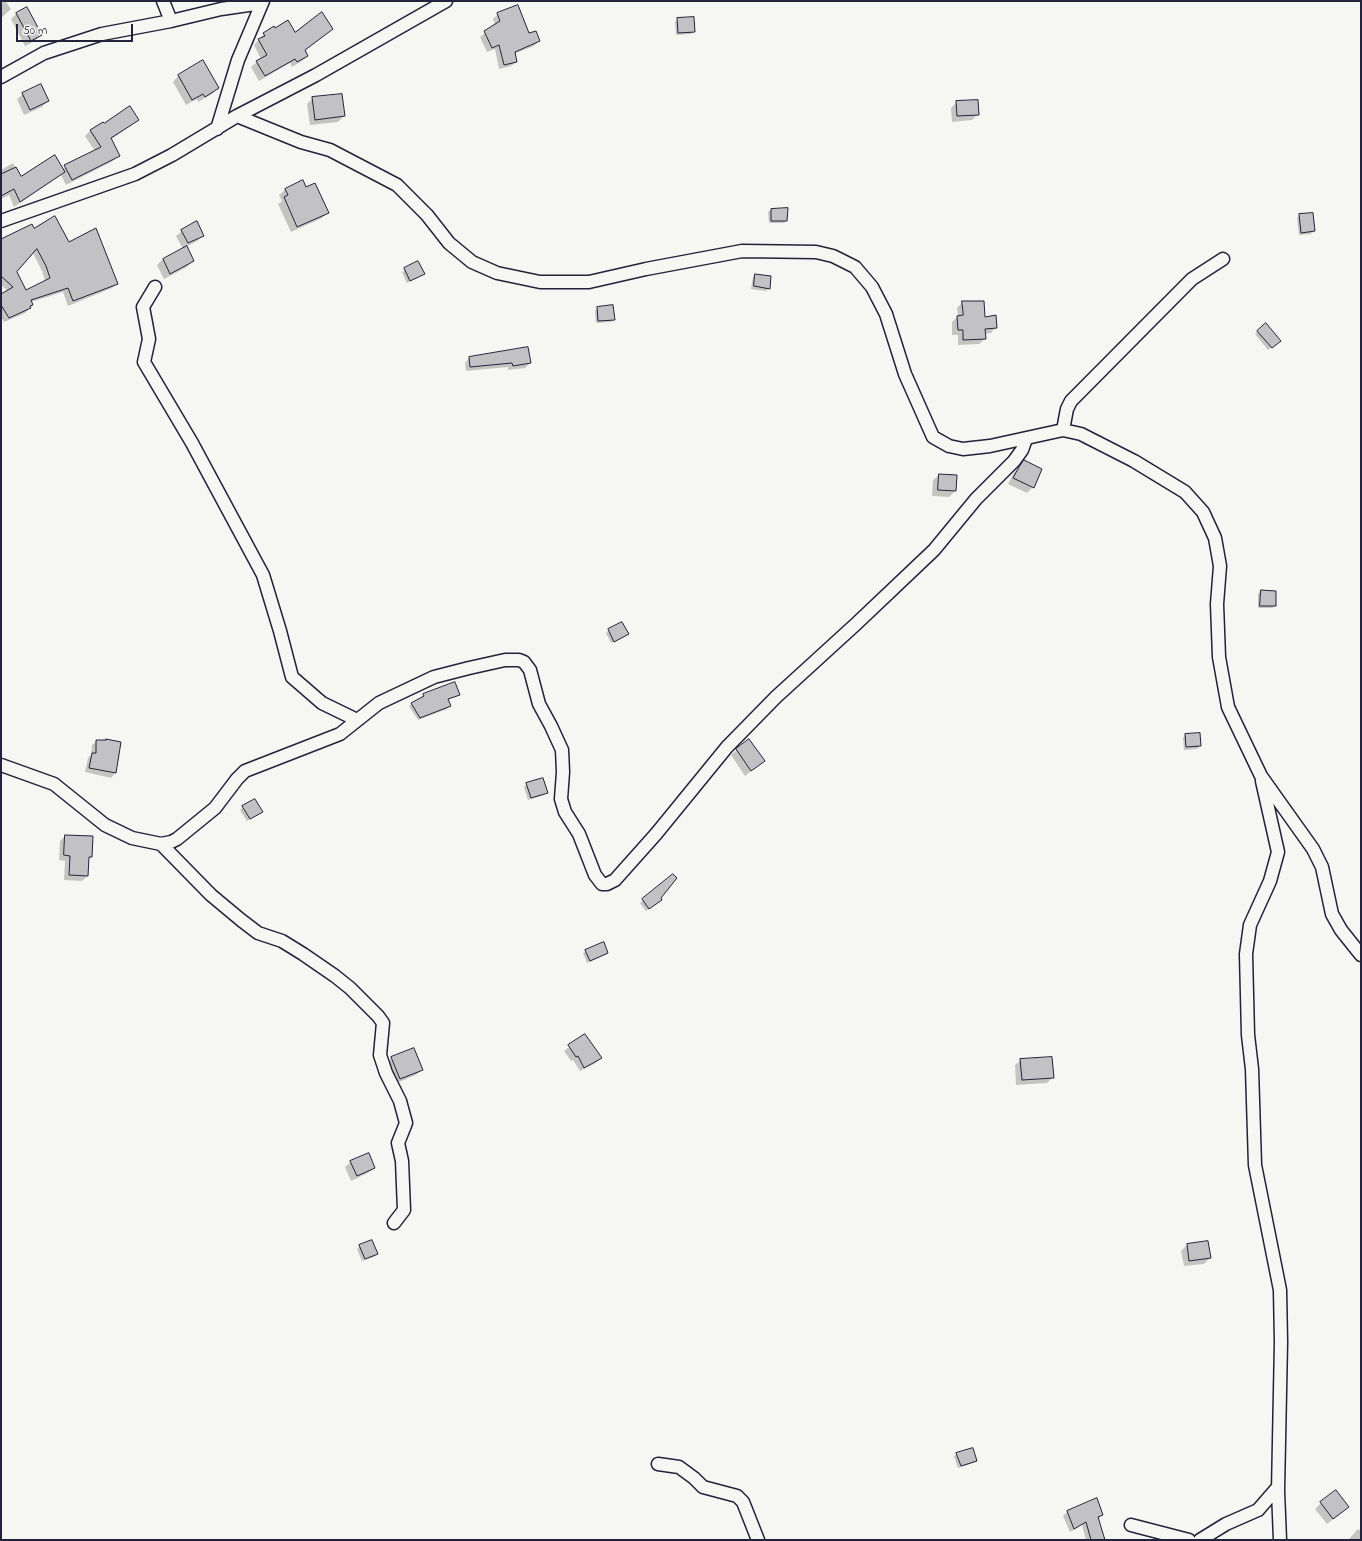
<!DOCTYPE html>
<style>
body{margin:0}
#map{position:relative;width:1362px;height:1541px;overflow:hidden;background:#f6f6f2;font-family:"Indie Flower",sans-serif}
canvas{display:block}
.frame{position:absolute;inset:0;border:2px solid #22223b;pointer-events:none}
.scale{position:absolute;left:16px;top:24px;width:117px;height:18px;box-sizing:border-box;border:2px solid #22223b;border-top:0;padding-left:5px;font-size:12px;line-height:14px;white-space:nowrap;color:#22223b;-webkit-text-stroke:3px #f6f6f2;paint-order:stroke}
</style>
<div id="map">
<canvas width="1362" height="1541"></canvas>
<div class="frame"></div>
<div class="scale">50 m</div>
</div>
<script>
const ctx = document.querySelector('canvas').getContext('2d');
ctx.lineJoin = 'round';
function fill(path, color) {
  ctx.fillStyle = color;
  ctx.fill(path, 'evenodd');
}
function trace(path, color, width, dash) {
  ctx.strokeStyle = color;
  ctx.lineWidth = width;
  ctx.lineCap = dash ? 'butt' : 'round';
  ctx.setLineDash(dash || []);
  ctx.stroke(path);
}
fill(new Path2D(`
 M5,1L11,9L1,18V4Z
 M16,14L41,35L35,41L25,46L11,19Z
 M498,14L539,41L534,46L514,54L516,62L511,66L499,69L495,49L487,52L480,37L495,25L493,19Z
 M678,19L694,32L691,34L676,35L675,22Z
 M264,34H326L304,51L307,56L302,61L292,67L290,63L259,81L251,67L261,59L254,45Z
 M202,62L218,88L212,94L198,102L197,99L186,105L173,82L178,76Z
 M23,94L48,101L42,107L24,115L17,99Z
 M313,98L344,116L338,122L310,125L307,104Z
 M957,102L978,114L972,120L952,122L951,108Z
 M137,120L132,125L110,140L118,156L113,161L66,185L61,175L14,207L9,195L1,199V170L13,163L21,178L62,169L95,151L85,136L90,131L103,124Z
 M303,182L305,188L328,212L322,218L291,232L278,204L282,201L279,195L285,190Z
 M771,210L786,220L784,223H769L768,212Z
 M1299,215L1314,231L1311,234L1299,235L1297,218Z
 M33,229L69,243L117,284L112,288L68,306L63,292L31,302L32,304L29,307L30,308L25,313L4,322L1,317V295L8,291L1,285V241ZM33,253L42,271L45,281L25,291L16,271Z
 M182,231L203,235L197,241L186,247L193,261L187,267L164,279L157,265L163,259L183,249L176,236Z
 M418,263L424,274L407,283L402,272Z
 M756,275L769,288L766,291L751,289L753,277Z
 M963,302L996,327L991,333L984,334L985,339L979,344L958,345V335H952V322L958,316L957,308Z
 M597,308L614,319L611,322L596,323L595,311Z
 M1266,325L1277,343L1268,350L1255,334Z
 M469,358L530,363L525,368L508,370V367L466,371L465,363Z
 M1024,461L1033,487L1027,493L1008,484L1013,474Z
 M939,475L956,476L955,491L949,497L932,496L933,480Z
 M1261,591L1275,606L1272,608H1258V594Z
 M609,630L627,634L611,643L606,633Z
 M459,694L448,700L450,706L447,709L418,720L409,706L424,695Z
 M1185,735L1200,746L1197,749L1184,750L1183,738Z
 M748,740L763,761L745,776L731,755Z
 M97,741L120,743L115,773L111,778L85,772L88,758L91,755L92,745Z
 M527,784L547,792L544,795L528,800L524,787Z
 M243,807L259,814L247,821L240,810Z
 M65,836L91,857L87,860V876L82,881L64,880L65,861L59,860L60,841Z
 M673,876L658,902L646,911L640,903Z
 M586,951L607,952L605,955L587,963L583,953Z
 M585,1035L600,1058L596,1063L580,1071L573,1060L571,1061L564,1051Z
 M392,1058L422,1070L416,1075L394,1084L386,1064Z
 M1021,1060L1053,1077L1047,1083L1016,1085L1015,1065Z
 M351,1162L374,1168L368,1173L351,1181L345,1167Z
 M1207,1242L1210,1258L1204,1264L1184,1266L1181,1251L1187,1245Z
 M360,1246L377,1254L374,1257L362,1261L357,1249Z
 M957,1454L976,1461L973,1463L958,1468L954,1456Z
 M1096,1500L1102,1515L1098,1519L1104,1540H1086L1082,1525L1070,1532L1063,1516L1067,1512Z
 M1321,1503L1342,1512L1327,1524L1315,1509Z
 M1358,1529L1361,1531V1540H1348Z`), '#0003');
const building = new Path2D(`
 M518,5L529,33L536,31L540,41L515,52L517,62L504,65L499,45L492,48L484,31L500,21L497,13Z
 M27,7L42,35L31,41L16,13Z
 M322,12L333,29L305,50L308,56L297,62L295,59L265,76L256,61L267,55L258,39L265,36L263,33L274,26L275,28L288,20L295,32Z
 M694,17L695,32L678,33L677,18Z
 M203,60L219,88L205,97L203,94L192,100L178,75Z
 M41,84L49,101L30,110L22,93Z
 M342,94L345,116L315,120L312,97Z
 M978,100L979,115L957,116L956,101Z
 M130,106L139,120L111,138L120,156L72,180L64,165L101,147L90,130L103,122L104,123Z
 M55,155L65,172L20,202L14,189L1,196V174L16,167L21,176Z
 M303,180L306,187L315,183L329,213L297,227L284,197L288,195L285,189Z
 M788,208L787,221H771V209Z
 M1313,213L1315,231L1301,233L1299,214Z
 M55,216L69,242L96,228L118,284L73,301L68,288L31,300L33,305L30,306L31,308L9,318L1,305V294L13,287L1,276V239L32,224L34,228ZM37,249L46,266L50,278L26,290L17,272Z
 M197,221L204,236L188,243L181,230Z
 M187,246L194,261L170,274L163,259Z
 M418,261L425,274L410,281L404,268Z
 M755,274L771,276L770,289L754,286Z
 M962,301H984L985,317L996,315L997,328L985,329L986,339L963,340V330H958L957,316L963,315Z
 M613,305L615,320L598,321L597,307Z
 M1266,323L1281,341L1272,348L1257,331Z
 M528,347L531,363L513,366L512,363L470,367L469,357Z
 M1024,460L1042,469L1034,488L1013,478L1019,467Z
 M939,474L957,475L956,491L938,490Z
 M1261,590L1276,591V606H1260Z
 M622,622L629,634L614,642L608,629Z
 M455,682L460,695L448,699L451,706L420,718L411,703L424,696L423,694Z
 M1200,733L1201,746L1186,747L1185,734Z
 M106,739L121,742L116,773L89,768L92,753H96V740H106Z
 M749,739L765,761L751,771L736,749Z
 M543,778L548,793L531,798L526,783Z
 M255,799L263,812L250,819L242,806Z
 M65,835L93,836L92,857H89L88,876L69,875L70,856L64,855Z
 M673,874L677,878L661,898L662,900L649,909L642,899Z
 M604,942L608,953L590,961L585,950Z
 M585,1034L602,1058L584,1068L578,1056L576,1057L568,1045Z
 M414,1048L423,1070L400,1079L391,1057Z
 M1052,1057L1054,1078L1022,1080L1020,1059Z
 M369,1153L375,1168L357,1176L350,1161Z
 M372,1240L378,1254L365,1259L359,1245Z
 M1208,1241L1211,1258L1189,1261L1187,1244Z
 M973,1448L977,1461L961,1466L956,1453Z
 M1336,1490L1349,1507L1333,1519L1320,1502Z
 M1097,1498L1103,1515L1098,1517L1105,1540H1091L1086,1522L1074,1529L1067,1511Z`);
fill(building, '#c2c2c4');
trace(building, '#22223b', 1);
const street = new Path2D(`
 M163,1L171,21
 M1,77L44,53L102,34L171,21L221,9L262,3
 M237,116L301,142L330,150L397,185L427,215L449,243L472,262L497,273L540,282H589L646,269L742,251L816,252L833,256L855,267L872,287L886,314L905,374L933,437L949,446L963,449L990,446L1063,430L1081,434L1134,461L1185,492L1203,512L1215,538L1220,566L1217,604L1219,657L1228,707L1261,776L1313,849L1322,867L1332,914L1341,930L1361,955
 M217,129L238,60L263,1
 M1,221L135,174L172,155L237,116L316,75L446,1
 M155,287L143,307L149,339L144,362L192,443L263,575L280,631L292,677L322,703L357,720
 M1063,430L1067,409L1071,401L1192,279L1223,259
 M1,765L54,784L105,825L132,838L161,844L171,842L177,839L215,808L237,779L245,771L340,734L379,703L434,677L469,668L505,660H519L524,662L530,670L539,704L551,726L562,750L563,772L561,799L565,812L579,834L595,875L602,884H607L615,880L656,834L727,747L776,697L856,624L934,550L976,499L1014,461L1022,450L1026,439
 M1262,781L1278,852L1270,881L1250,925L1246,954L1248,1035L1252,1069L1255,1165L1280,1290L1281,1342L1278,1491L1280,1540
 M161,844L211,895L241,920L258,933L282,941L303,954L335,976L350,988L378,1016L383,1023L380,1055L386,1073L400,1101L406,1123L398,1143L402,1161L404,1210L394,1223
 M658,1464L679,1467L694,1478L703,1487L737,1496L743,1502L758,1540
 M1131,1525L1189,1540
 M1200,1540L1226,1524L1258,1510L1278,1487`);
trace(street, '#22223b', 15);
trace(street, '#f6f6f2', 12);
</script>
